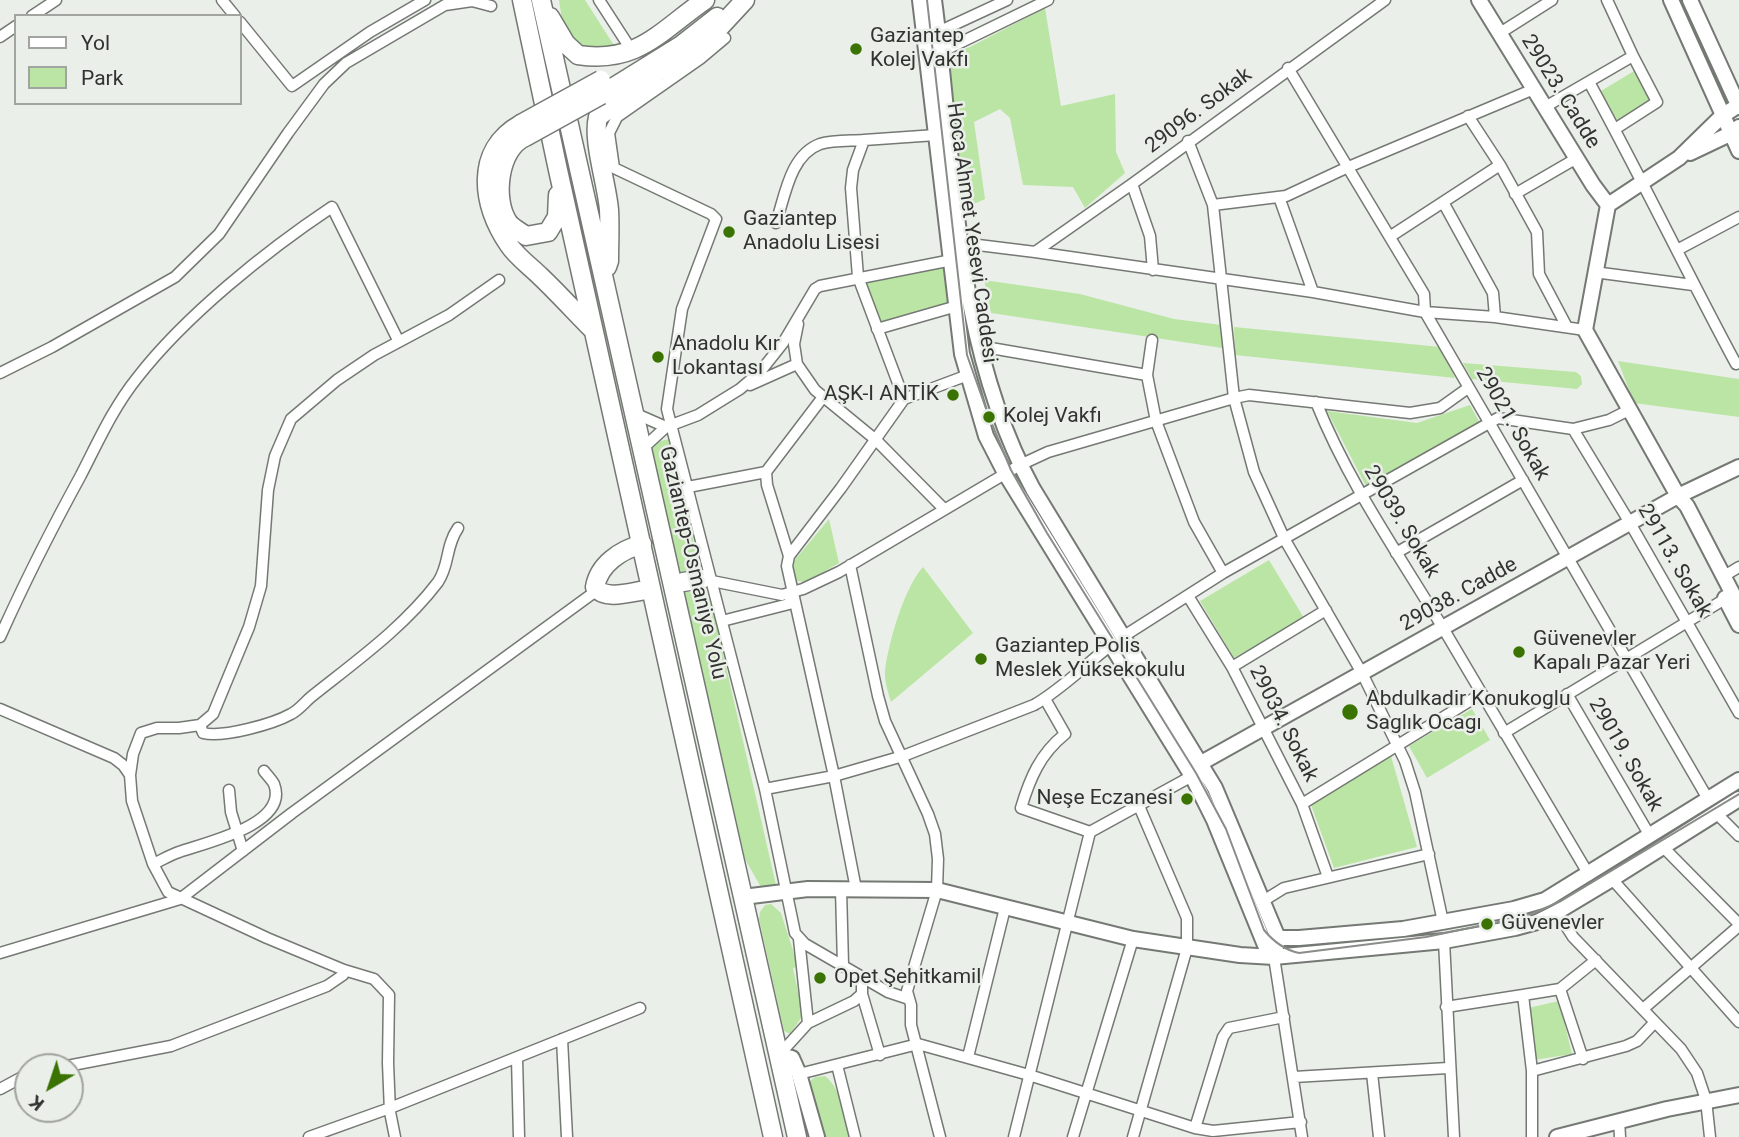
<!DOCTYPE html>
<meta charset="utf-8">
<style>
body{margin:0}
#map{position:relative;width:1739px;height:1137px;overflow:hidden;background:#ebefe9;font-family:Roboto,sans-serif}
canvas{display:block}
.legend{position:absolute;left:14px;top:14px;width:228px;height:91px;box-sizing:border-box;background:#ebefe9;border:2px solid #a1a49f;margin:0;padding:9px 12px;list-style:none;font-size:21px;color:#323331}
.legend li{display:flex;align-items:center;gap:14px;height:35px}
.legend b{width:35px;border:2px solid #a1a49f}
.north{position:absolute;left:14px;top:1053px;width:70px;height:70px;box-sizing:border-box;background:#ebefe9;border:2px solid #a1a49f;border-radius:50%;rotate:219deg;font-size:19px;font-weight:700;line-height:28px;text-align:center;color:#323331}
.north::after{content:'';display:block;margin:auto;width:24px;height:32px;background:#3a7301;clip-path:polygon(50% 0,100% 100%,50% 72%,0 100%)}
</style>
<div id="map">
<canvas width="1739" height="1137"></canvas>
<ul class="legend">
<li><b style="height:9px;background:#fff"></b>Yol</li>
<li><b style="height:19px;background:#bbe5a4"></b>Park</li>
</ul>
<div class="north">K</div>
</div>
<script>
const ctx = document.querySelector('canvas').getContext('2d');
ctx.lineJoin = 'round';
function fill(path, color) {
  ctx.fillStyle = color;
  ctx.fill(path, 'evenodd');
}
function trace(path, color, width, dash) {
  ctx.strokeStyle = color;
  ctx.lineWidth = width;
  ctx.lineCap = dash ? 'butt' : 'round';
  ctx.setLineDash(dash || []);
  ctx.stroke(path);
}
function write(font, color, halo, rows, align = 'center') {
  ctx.font = font + ' Roboto,sans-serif';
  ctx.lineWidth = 5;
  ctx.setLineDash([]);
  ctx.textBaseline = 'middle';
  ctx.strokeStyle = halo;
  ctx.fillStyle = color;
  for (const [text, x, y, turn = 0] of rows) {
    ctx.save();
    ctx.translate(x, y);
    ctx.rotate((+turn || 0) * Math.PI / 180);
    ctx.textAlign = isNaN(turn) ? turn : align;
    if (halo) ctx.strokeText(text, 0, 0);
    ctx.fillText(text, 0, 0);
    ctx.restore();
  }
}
fill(new Path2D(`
 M559,0H585L615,47L580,50L563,27Z
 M1045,8L1061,106L1115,94L1116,152L1125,173L1085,208L1073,187L1023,185L1010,118L1000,109L974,122L985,199L963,209L954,143L948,55L970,47Z
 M1634,71L1651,102L1618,122L1601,91Z
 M943,266L949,303L881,323L865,284L869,280Z
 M984,280L1080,294L1174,319L1222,325V348L991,313Z
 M1234,327L1441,347L1455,378L1235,355Z
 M1618,361L1739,379V417L1634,403Z
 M1463,363L1576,372L1581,376L1582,384L1577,389L1472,379Z
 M1470,405L1481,425L1367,488L1327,411L1417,423Z
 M669,439L700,568L692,573L681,577L652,449L657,442Z
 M829,519L839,563L807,582L797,581L794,577L793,562Z
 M1269,560L1304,618L1234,658L1200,601Z
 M923,567L973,633L891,702C888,692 884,680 885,670C889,641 904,588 923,567Z
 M684,591L704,595L711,601L776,885L762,889L745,859Z
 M1472,709L1490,740L1427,778L1409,746Z
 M1391,756L1417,847L1334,868L1311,805Z
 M771,904L781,913L798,966L793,968L803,1015L790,1034L784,1031L759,919L760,912L765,905Z
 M1559,1001L1572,1054L1534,1060L1528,1008Z
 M825,1076C842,1089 844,1117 849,1137H824L809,1082L815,1077Z`), '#bbe5a4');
const street = new Path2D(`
 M222,0L235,16
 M599,0L632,51
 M32,16L56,0
 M240,22L292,86L370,32L425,0
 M938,32L1007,0
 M1500,33L1552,0
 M0,37L16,26
 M725,38L700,59L617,117L609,133L614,168L711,214L716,219L682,309L667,409L765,789L795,933L805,944L888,992L909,999
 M941,52L1048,0
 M1288,68L1424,294L1425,312L1708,799
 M1589,82C1640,175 1686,271 1736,364L1739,363
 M1545,107L1633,56L1607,0
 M1468,116L1500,165L1537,232L1539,274L1567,327
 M1615,129L1657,102L1633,56
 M1188,141L1213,205L1234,398L1254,472L1285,540L1362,673L1405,761L1415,792L1443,922
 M1132,184L1150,236L1153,270
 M1515,194L1577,158
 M1279,197L1313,292
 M1443,202L1493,293L1495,317
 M1213,205L1286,196L1346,168L1534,89
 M776,223C785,196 790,155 820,144C833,140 850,141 864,140
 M1391,236L1500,165
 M962,243L1035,252L1313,292L1425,312L1495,317L1585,330
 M1677,250L1739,217
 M1035,252L1132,184L1385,0
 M1594,272L1693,285
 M798,324L794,344L797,364L815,390L876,440L944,509
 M877,329L957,306
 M1152,340L1147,375L1156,421L1194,522L1223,573
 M979,346L1147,375
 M0,373L52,347L175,277L219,234L288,133L324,84L346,63L445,5L472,1L491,6
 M750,385L797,364
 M904,399L858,277L851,188L853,170L864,140L936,135
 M1316,402C1349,484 1398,553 1443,628C1492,710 1540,793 1589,875
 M634,413L666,427
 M1573,429L1630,523L1739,713
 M642,449L666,427L698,415L740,389L760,372L783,343L815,289L820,286L952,260
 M688,487L766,472
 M1396,553L1523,480
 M789,556L767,485L766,472L823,397
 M850,565L878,696L885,721L928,814L935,834L938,859L937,890L907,991L911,1005V1025L940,1137
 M1724,576L1739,567
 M707,580L782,595L803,589L839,572L1020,465L1048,452L1234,398L1249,395L1410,413L1440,408L1468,388
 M1188,596L1232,667L1302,804L1328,877
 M722,621L789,604L793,592
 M1124,636L1223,573L1498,418L1573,429L1609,420L1629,410
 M0,637C25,581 52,528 81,475C98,442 113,408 137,378C185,316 266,251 332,207L398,340
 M1232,667L1326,610
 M1567,694L1650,836
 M1045,699L1065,734C1040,754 1030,778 1021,808L1090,832
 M0,709L114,758L123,765L130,775
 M200,725L203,733C223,738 273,724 291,714C299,710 305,702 311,697C356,661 403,628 438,582C450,564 445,547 458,528
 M1504,733L1725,599
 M765,789L834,776L903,756L1034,705C1062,689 1085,665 1111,645
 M229,790L231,812L243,851
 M1302,804L1481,694
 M1716,813L1739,836
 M1663,847L1739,924
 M153,864C162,860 170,855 179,852C203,843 290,825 274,784C272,780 267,775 264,771
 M1612,879L1739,1022
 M841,889L843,965
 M856,889L834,776L787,566L789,556L841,488L904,399L968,375
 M1263,901L1284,888L1429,854
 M1557,912L1573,937L1681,1049L1697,1073L1706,1100L1710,1137
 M1444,941L1454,1137
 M0,953L180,899L292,813L596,591
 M1274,957L1302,1137
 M862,977V994L880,1055
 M1560,989L1583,1059
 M1446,1007L1523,995
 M1643,1009L1739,926
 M808,1023L854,1001L862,994
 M562,1039L567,1137
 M779,1055L808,1023L799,939
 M968,1057L1005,908
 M517,1058L519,1137
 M837,1065L855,1137
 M62,1067L171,1046L327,986L343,975L344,970
 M1532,1071L1626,1046L1637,1041L1655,1022
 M1372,1073L1379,1137
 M799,1074L918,1044L1029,1075L1195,1128L1213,1131L1301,1122
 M1294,1077L1448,1068
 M0,1089L28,1074
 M1619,1120L1620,1137
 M1195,1128L1223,1037L1229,1028L1284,1017
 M309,1137L390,1108L640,1008
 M395,1137L390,1112L388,1063L389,995L374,979L344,970L267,938L168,892L153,864L132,801L130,775L133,754L141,733L157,728H179L200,725L213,714L249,627L261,586L268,490L275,456L291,419L337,380L374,355L449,315L499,280
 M1014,1137L1090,832L1192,776
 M1073,1137L1133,939
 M1133,1137L1187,948V918L1139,806
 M1532,1137V1071L1523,995L1560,989L1596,960`);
const secondary = new Path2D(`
 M920,0L962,354L986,436L1005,473L1192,776L1214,820L1265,945L1274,957
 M934,0C956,164 952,340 1033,489L1215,788L1278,938L1274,957
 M1479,0L1593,185L1608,205
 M1671,0L1739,151
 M1690,0L1739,107
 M1739,105L1722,116L1679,158L1608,205L1585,330L1678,496L1687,506L1739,606
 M1690,153L1730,134L1739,127
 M1725,598L1739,625
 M1201,763L1678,496L1739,467
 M743,897L808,889L937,890L1133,939L1240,955L1274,957L1402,945L1444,941L1515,928L1537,922L1557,912L1612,879L1739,799
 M1270,942L1278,938H1299L1403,929L1514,909L1545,900L1739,780
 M779,1055L792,1058L799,1074L817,1137
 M1557,1137L1667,1109L1739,1095`);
const highway = new Path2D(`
 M522,0L558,170L773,1137
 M541,0L797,1137
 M550,17L566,44L578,55C638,64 660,31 705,0
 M601,95L680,46L717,17
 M521,124C473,151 482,205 509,245C517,257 530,266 540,276C558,293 575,312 593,330
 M525,137C498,149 493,200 508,222C512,228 521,232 526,236L548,232L557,217L558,195
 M607,267L609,261C609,244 610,227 609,210C607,184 592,140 598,117L659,71L707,41L745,0
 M642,544C621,550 599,564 595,587C605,601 631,592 646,590
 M683,582L702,579`);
trace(street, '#757974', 13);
trace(secondary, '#757974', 18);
trace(highway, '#757974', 21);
trace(street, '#fff', 10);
trace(secondary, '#fff', 14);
trace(highway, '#fff', 18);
trace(new Path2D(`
 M927,0L967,355L989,417L1011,470L1047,533L1196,773L1226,829L1264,930C1273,941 1285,950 1299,953L1426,937L1527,916L1561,901L1739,794`), '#898c88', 2);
const highwayBridge = new Path2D(`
 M521,124L601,80
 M525,137L601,95`);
trace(highwayBridge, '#757974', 21, []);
trace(highwayBridge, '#fff', 18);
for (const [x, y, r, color] of [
 [856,49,7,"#3a7301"],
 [729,232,7,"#3a7301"],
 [658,357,7,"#3a7301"],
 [953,395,7,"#3a7301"],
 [989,417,7,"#3a7301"],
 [1519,652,7,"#3a7301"],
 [981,659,7,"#3a7301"],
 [1350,712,9,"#3a7301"],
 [1187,799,7,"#3a7301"],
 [1487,924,7,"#3a7301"],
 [820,978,7,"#3a7301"]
]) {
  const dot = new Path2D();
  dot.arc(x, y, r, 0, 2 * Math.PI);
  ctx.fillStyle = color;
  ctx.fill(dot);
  trace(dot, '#ebefe9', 2.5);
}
write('21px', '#323331', '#ebefe9', [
 ["Gaziantep",870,37],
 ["Kolej Vakfı",870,61],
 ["Gaziantep",743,220],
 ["Anadolu Lisesi",743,244],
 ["Anadolu Kır",672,345],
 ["Lokantası",672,369],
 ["AŞK-I ANTİK",939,395,"right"],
 ["Kolej Vakfı",1003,417],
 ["Güvenevler",1533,640],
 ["Kapalı Pazar Yeri",1533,664],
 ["Gaziantep Polis",995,647],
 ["Meslek Yüksekokulu",995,671],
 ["Abdulkadir Konukoglu",1366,700],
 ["Saglık Ocagı",1366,724],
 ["Neşe Eczanesi",1173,799,"right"],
 ["Güvenevler",1501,924],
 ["Opet Şehitkamil",834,978]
], 'left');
write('21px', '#323331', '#ebefe9', [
 ["29023. Cadde",1560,92,58],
 ["29096. Sokak",1199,111,-37],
 ["Hoca Ahmet Yesevi Caddesi",971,233,82],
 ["29021. Sokak",1512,424,60],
 ["29039. Sokak",1401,522,59],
 ["29113. Sokak",1674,561,60],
 ["Gaziantep-Osmaniye Yolu",692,563,77],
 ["29038. Cadde",1459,595,-29],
 ["29034. Sokak",1283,724,63],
 ["29019. Sokak",1625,755,60]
]);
</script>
